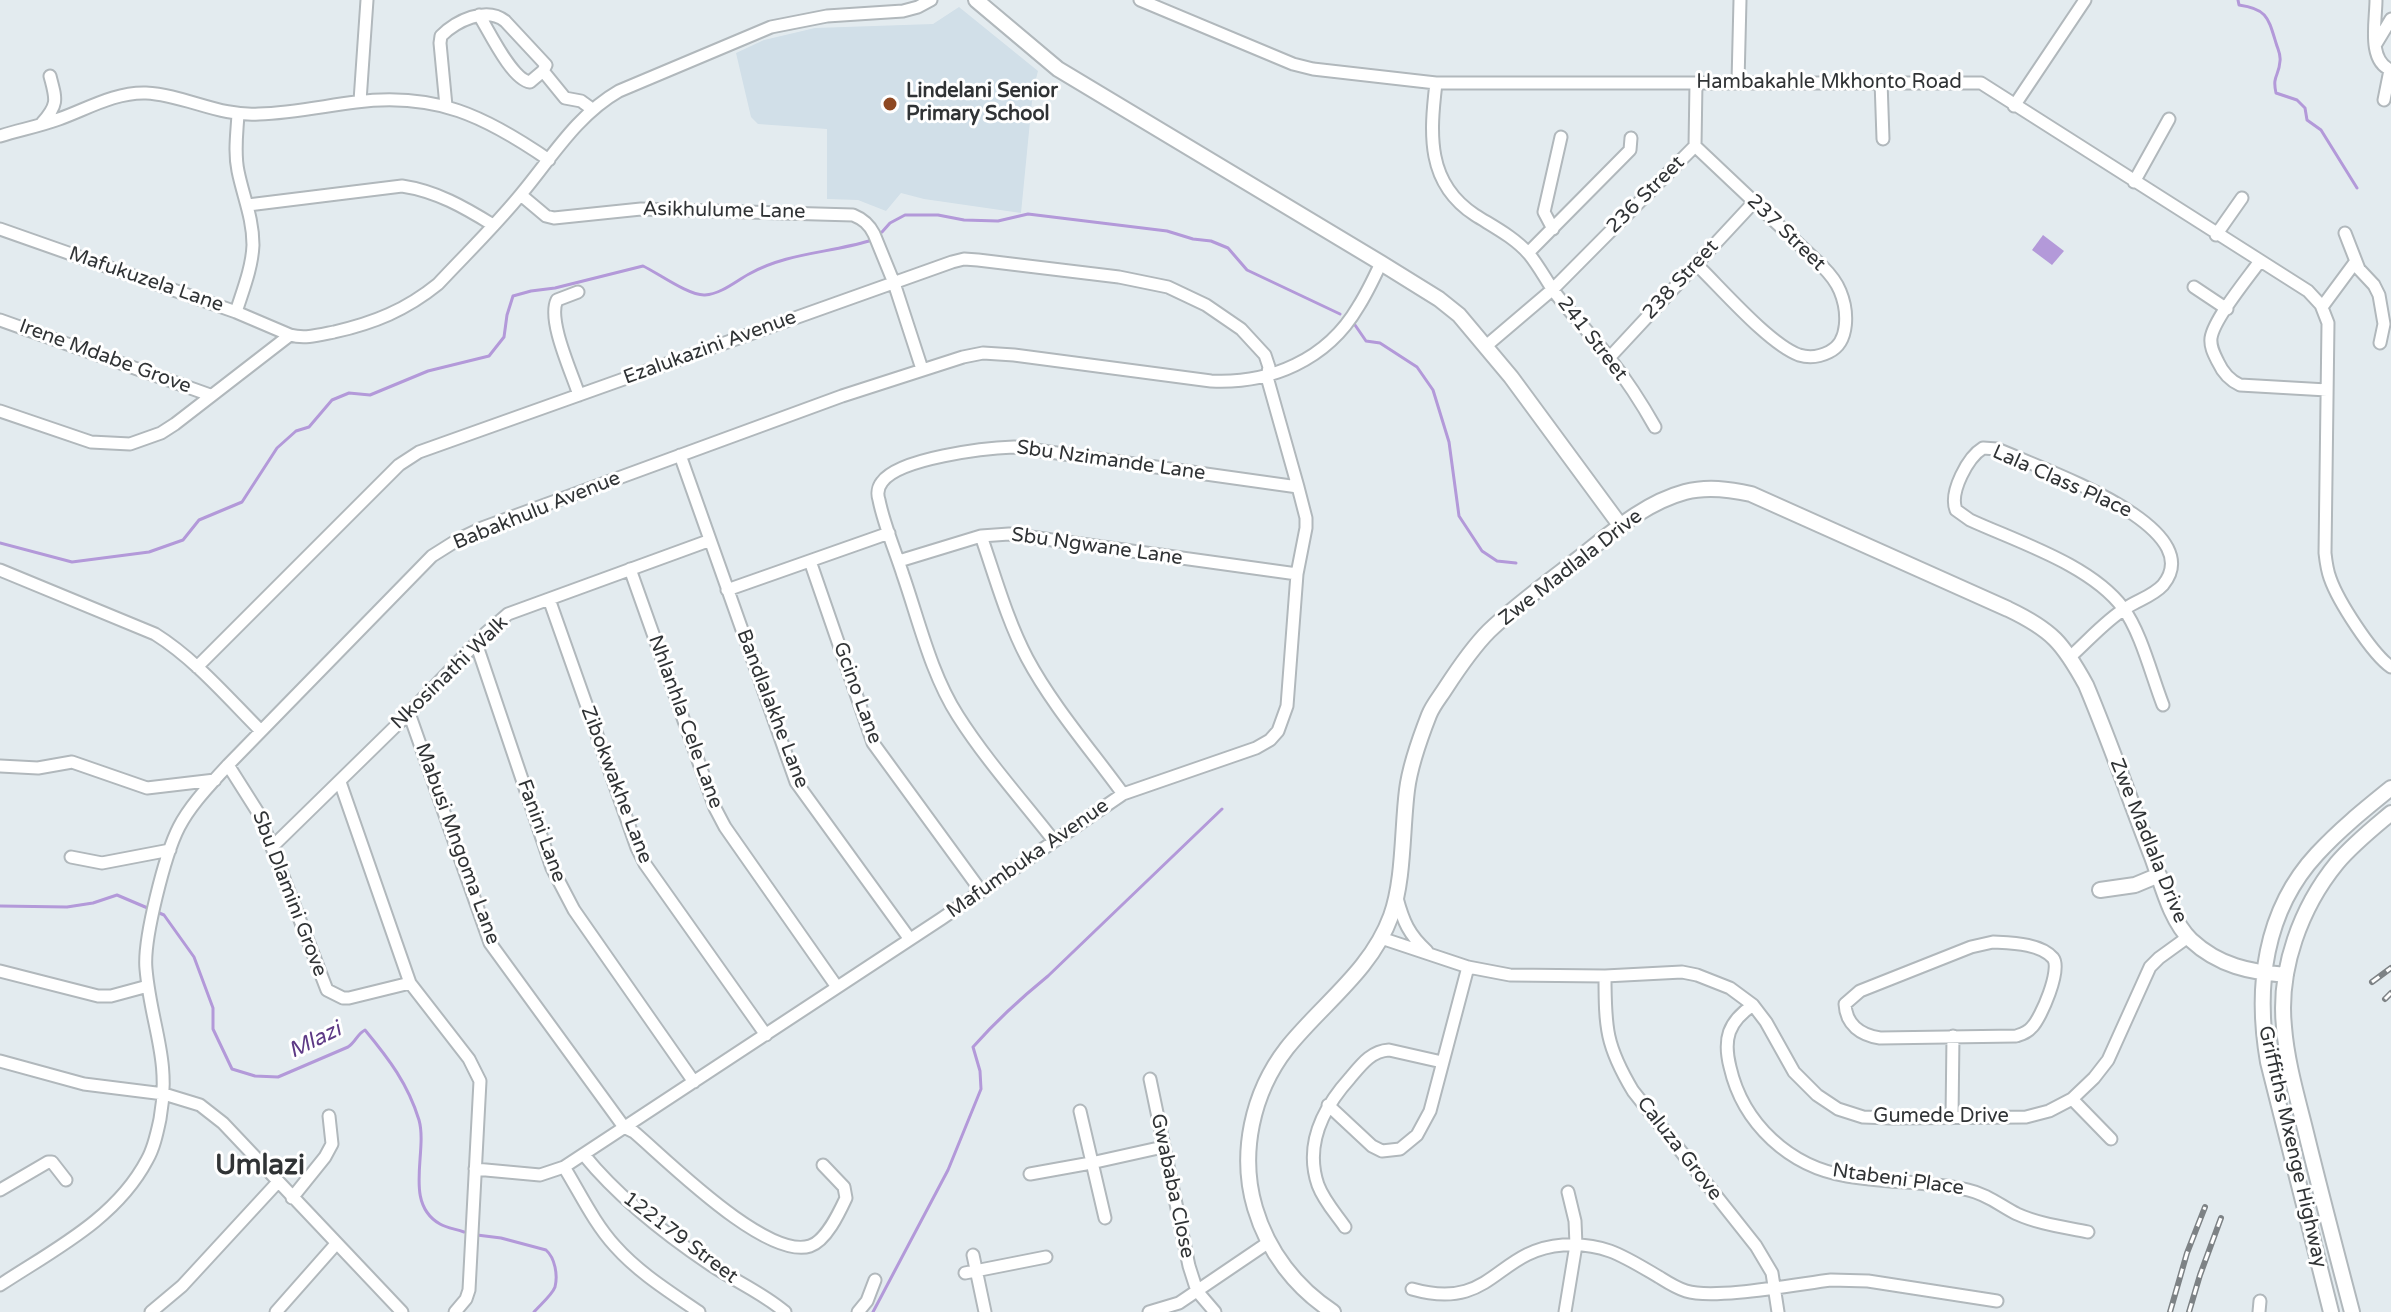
<!DOCTYPE html>
<style>
body{margin:0}
canvas{display:block;background:#e3ebef}
</style>
<canvas width="2391" height="1312"></canvas>
<script>
const ctx = document.querySelector('canvas').getContext('2d');
ctx.lineJoin = 'round';
function fill(path, color) {
  ctx.fillStyle = color;
  ctx.fill(path, 'evenodd');
}
function trace(path, color, width, dash) {
  ctx.strokeStyle = color;
  ctx.lineWidth = width;
  ctx.lineCap = dash ? 'butt' : 'round';
  ctx.setLineDash(dash || []);
  ctx.stroke(path);
}
function write(font, color, halo, rows, align = 'center') {
  ctx.font = font + ' "Varela Round",sans-serif';
  ctx.lineWidth = 6;
  ctx.setLineDash([]);
  ctx.textBaseline = 'middle';
  ctx.strokeStyle = halo;
  ctx.fillStyle = color;
  for (const [text, x, y, turn = 0] of rows) {
    ctx.save();
    ctx.translate(x, y);
    ctx.rotate((+turn || 0) * Math.PI / 180);
    ctx.textAlign = isNaN(turn) ? turn : align;
    if (halo) ctx.strokeText(text, 0, 0);
    ctx.fillText(text, 0, 0);
    ctx.restore();
  }
}
fill(new Path2D(`
 M959,7L1038,71L1033,91L1021,213L924,199L901,193L886,211L858,200L827,199V129L758,124L751,117L736,53L764,40L815,28L933,24Z`), '#d1dfe8');
fill(new Path2D(`
 M2043,235L2064,251L2052,265L2032,250Z`), '#b399d9');
trace(new Path2D(`
 M2238,0L2239,5C2267,9 2268,17 2276,43C2278,50 2281,54 2280,61C2279,77 2272,75 2276,93L2297,100L2305,108L2307,120L2321,130L2357,188
 M882,232L890,223L905,215H938L964,220L998,221L1028,214L1167,231L1193,239L1211,241L1228,248L1247,270L1340,314
 M1355,325L1366,341L1380,343L1417,367L1433,390L1449,442L1459,516L1482,551L1497,561L1516,563
 M0,543L72,562L149,552L183,540L199,520L242,502L277,448L296,431L309,427L332,400L349,393L370,395L428,371L489,356L504,337L507,315L513,296L531,291L555,288L643,266C658,273 689,296 705,295C721,294 736,281 749,274C786,253 829,253 869,241
 M0,906L67,907L93,903L117,895L164,915L194,957L213,1008V1029L232,1069L255,1076L278,1077L348,1047C356,1042 357,1034 365,1030C389,1059 408,1084 419,1120C428,1152 403,1203 440,1224C447,1228 456,1229 464,1232
 M477,1235L501,1238L546,1250C555,1258 558,1275 555,1287C552,1295 540,1305 534,1312
 M873,1312L948,1170L981,1089L980,1071L973,1047C996,1021 1021,998 1048,976L1222,809`), '#b399d9', 3);
const minor = new Path2D(`
 M1140,0L1293,64L1313,69L1436,83H1981L2308,291L2321,305L2328,323L2325,553C2326,562 2327,570 2330,578C2338,601 2372,654 2391,667
 M2376,0C2376,21 2367,61 2391,70
 M479,15C489,31 512,80 530,82L543,71
 M2376,44L2391,19
 M543,71L565,98L581,101L592,109
 M1881,81L1883,139
 M1738,82L1740,0
 M1436,83C1430,134 1426,183 1475,215C1494,227 1514,237 1529,254C1538,265 1545,278 1553,290C1570,313 1590,333 1608,356C1625,378 1641,402 1655,427
 M2384,100L2390,70
 M360,101L367,0
 M446,106L440,43L441,36C456,21 486,6 505,21L546,65L543,71
 M2014,106L2085,0
 M42,123C59,104 56,99 50,76
 M0,136C19,130 40,126 59,119C87,109 115,92 146,93C185,95 220,117 259,114C292,113 324,106 356,102C436,92 485,116 549,160
 M1695,146L1822,266C1829,273 1836,281 1840,291C1848,310 1850,342 1829,352C1819,357 1809,358 1799,355C1769,344 1721,288 1696,264
 M2134,182L2169,119
 M521,195L546,216L554,218L641,209L853,215C863,219 869,224 874,234L894,283L922,369
 M248,205L402,186C436,191 464,207 493,225
 M0,229L236,312L290,335
 M1553,229L1544,212L1561,137
 M2345,233L2359,269L2374,285L2379,295L2384,324L2380,343
 M2216,235L2242,198
 M1528,253L1630,150L1631,138
 M2260,261C2247,279 2214,319 2211,338C2210,347 2214,354 2218,362C2223,373 2229,380 2240,385L2327,390
 M2194,287L2227,309
 M578,292L557,300C547,320 572,373 579,395
 M2322,307L2356,261
 M236,312C243,290 252,268 253,245C253,218 243,196 238,171C234,152 237,133 238,114
 M0,320L210,395
 M1486,346L1553,289L1695,146L1696,83
 M1609,358L1754,202
 M0,411L91,442L130,444L161,433L175,424L290,335C305,339 319,335 334,332C374,323 406,310 438,284C466,254 496,225 522,193C552,157 577,115 619,91L771,27L827,16L903,11L918,7L931,0
 M680,455L796,782L909,938
 M981,536C995,576 1007,620 1027,658C1052,705 1091,750 1123,794
 M810,561L873,743L981,891
 M899,561L981,536L1009,534L1297,574
 M630,569L715,808L725,827L837,987
 M0,570L155,634C195,659 228,698 261,731
 M727,590L889,533
 M549,599L637,848L645,864L766,1035
 M476,643L552,868L574,910L694,1082
 M2070,657C2088,641 2106,620 2126,608C2138,600 2153,596 2163,585C2210,528 2049,472 2014,456L1997,449L1983,448C1968,457 1949,492 1956,510L1970,520C2018,542 2091,565 2123,608C2141,632 2152,677 2163,705
 M197,667L399,465L419,452L952,262L964,259L978,260L1119,277L1168,287L1206,305L1241,329L1265,355L1269,367L1267,377L1298,487L1306,518V528L1297,574L1287,706L1278,731L1270,740L1256,748L1123,794L941,919L564,1167L540,1175L475,1169
 M409,713L490,943L624,1127L634,1132C666,1159 766,1260 810,1246C826,1241 839,1213 846,1198L844,1187L823,1165
 M228,765L259,814L327,990L343,998H349L410,983
 M0,766L38,768L72,762L147,788L215,780
 M340,782L410,983L469,1059L480,1081L469,1290L466,1299L455,1312
 M1054,841C1022,800 986,760 958,716C931,674 919,621 903,575C895,550 884,525 879,500C877,494 878,487 882,482C899,458 985,448 1014,447L1298,487
 M273,846L409,713L486,633L508,614L708,541
 M71,857L102,863L170,850
 M1397,898C1403,921 1409,935 1427,951
 M1381,938L1468,967L1510,975L1605,976L1682,972L1697,975L1730,988L1753,1005L1766,1022L1794,1072L1817,1095L1838,1109L1863,1117L1890,1118L2026,1117L2049,1111L2072,1099L2094,1078L2108,1060L2150,967L2159,958L2188,937
 M1993,942C2011,943 2040,943 2053,958C2062,969 2041,1018 2032,1027C2027,1033 2022,1034 2016,1036L1880,1038C1861,1035 1846,1025 1845,1004L1860,991L1971,947Z
 M0,971L98,996H111L148,986
 M1605,976C1605,1028 1606,1046 1633,1091L1756,1246L1772,1273L1778,1312
 M1753,1005C1728,1022 1723,1039 1730,1067C1743,1124 1790,1167 1847,1176C1887,1183 1929,1181 1968,1190C1987,1194 2001,1206 2017,1214C2039,1224 2064,1227 2088,1232
 M0,1061L84,1084L164,1094L200,1105L223,1123L402,1312
 M1150,1079L1189,1266L1197,1291L1215,1312
 M2072,1099L2111,1139
 M1328,1105L1372,1146L1382,1151L1400,1149L1417,1135L1430,1111L1468,967
 M1080,1111L1105,1218
 M1952,1118L1953,1036
 M584,1155C619,1198 665,1234 711,1265C735,1281 763,1293 785,1312
 M564,1167C580,1193 594,1223 615,1246C639,1273 670,1292 699,1312
 M1030,1174L1091,1163L1163,1147
 M0,1190L48,1162H52L66,1180
 M292,1198L325,1157L332,1144L329,1116
 M1345,1227C1336,1214 1324,1201 1318,1185C1304,1144 1323,1108 1350,1078C1361,1065 1371,1051 1389,1050L1442,1062
 M973,1255L985,1312
 M965,1273L1046,1257
 M0,1285C53,1250 116,1219 147,1160C154,1148 157,1133 160,1119C171,1059 151,1026 146,969C143,940 165,854 179,827C191,804 210,785 228,765L432,556L459,539L482,528L842,396L963,357L983,353L1014,355L1211,381C1270,384 1327,360 1358,307C1367,293 1374,278 1381,263
 M1412,1289C1493,1312 1495,1250 1563,1245C1604,1242 1625,1257 1659,1277C1667,1282 1676,1288 1686,1291C1714,1300 1798,1284 1831,1280L1868,1281L1997,1301
 M151,1312L182,1286L277,1183
 M276,1312L336,1244
 M858,1312L867,1301L875,1280
 M1149,1312L1179,1303L1269,1242
 M1565,1312L1576,1245L1575,1221L1568,1192
 M2259,1312L2260,1301`);
const tertiary = new Path2D(`
 M976,0L1058,69L1381,263L1439,299L1459,315L1511,377L1620,525
 M2100,890L2135,885L2159,875
 M1333,1312C1296,1288 1268,1252 1255,1208C1239,1154 1252,1093 1287,1048C1322,1004 1371,971 1391,916C1404,880 1402,829 1407,790C1410,765 1420,738 1429,715C1433,705 1440,697 1445,689C1458,669 1472,648 1489,631C1516,605 1548,582 1578,559C1611,533 1644,503 1685,492C1707,486 1729,489 1751,494L2008,609C2052,630 2063,643 2086,685C2110,742 2130,800 2152,857C2162,884 2170,920 2191,940C2219,966 2250,972 2286,975
 M2331,1312L2268,1062C2255,988 2264,911 2317,854C2340,829 2365,809 2391,788
 M2352,1312C2337,1255 2322,1198 2308,1141C2299,1103 2287,1065 2284,1027C2278,969 2301,907 2337,863C2353,844 2372,829 2391,813`);
trace(minor, '#b1b8bc', 15);
trace(tertiary, '#b1b8bc', 18);
trace(minor, '#fff', 11);
trace(tertiary, '#fff', 14);
const rail = new Path2D(`
 M2372,982L2391,968
 M2385,999L2391,993
 M2170,1312L2187,1253L2205,1207
 M2189,1312L2200,1275L2221,1218`);
trace(rail, '#7d8285', 6);
trace(rail, '#fff', 3, [9]);
for (const [x, y, r, color] of [
 [890,104,8,"#8e4822"]
]) {
  const dot = new Path2D();
  dot.arc(x, y, r, 0, 2 * Math.PI);
  ctx.fillStyle = color;
  ctx.fill(dot);
  trace(dot, '#fff', 3);
}
write('20px', '#303335', '#fff', [
 ["Hambakahle Mkhonto Road",1829,83],
 ["236 Street",1646,195,-45],
 ["Asikhulume Lane",724,211,1],
 ["237 Street",1786,233,44],
 ["Mafukuzela Lane",146,280,19],
 ["238 Street",1681,280,-47],
 ["241 Street",1592,339,52],
 ["Ezalukazini Avenue",710,348,-20],
 ["Irene Mdabe Grove",105,357,20],
 ["Sbu Nzimande Lane",1111,461,8],
 ["Lala Class Place",2062,482,24],
 ["Babakhulu Avenue",537,511,-22],
 ["Sbu Ngwane Lane",1097,547,8],
 ["Zwe Madlala Drive",1571,568,-38],
 ["Nkosinathi Walk",450,673,-44],
 ["Gcino Lane",857,693,70],
 ["Bandlalakhe Lane",772,709,69],
 ["Nhlanhla Cele Lane",685,722,70],
 ["Zibokwakhe Lane",616,785,69],
 ["Fanini Lane",541,831,70],
 ["Zwe Madlala Drive",2148,841,68],
 ["Mabusi Mngoma Lane",457,844,70],
 ["Mafumbuka Avenue",1028,859,-35],
 ["Sbu Dlamini Grove",289,894,69],
 ["Gumede Drive",1941,1117],
 ["Griffiths Mxenge Highway",2292,1147,77],
 ["Caluza Grove",1679,1149,52],
 ["Ntabeni Place",1898,1180,8],
 ["Gwababa Close",1172,1186,78],
 ["122179 Street",680,1238,37]
]);
write('bold 20px', '#303335', '#fff', [
 ["Lindelani Senior",906,92],
 ["Primary School",906,115]
], 'left');
write('italic 22px', '#5d3985', '#fff', [
 ["Mlazi",315,1041,-26]
]);
write('bold 28px', '#303335', '#fff', [
 ["Umlazi",260,1167]
]);
</script>
